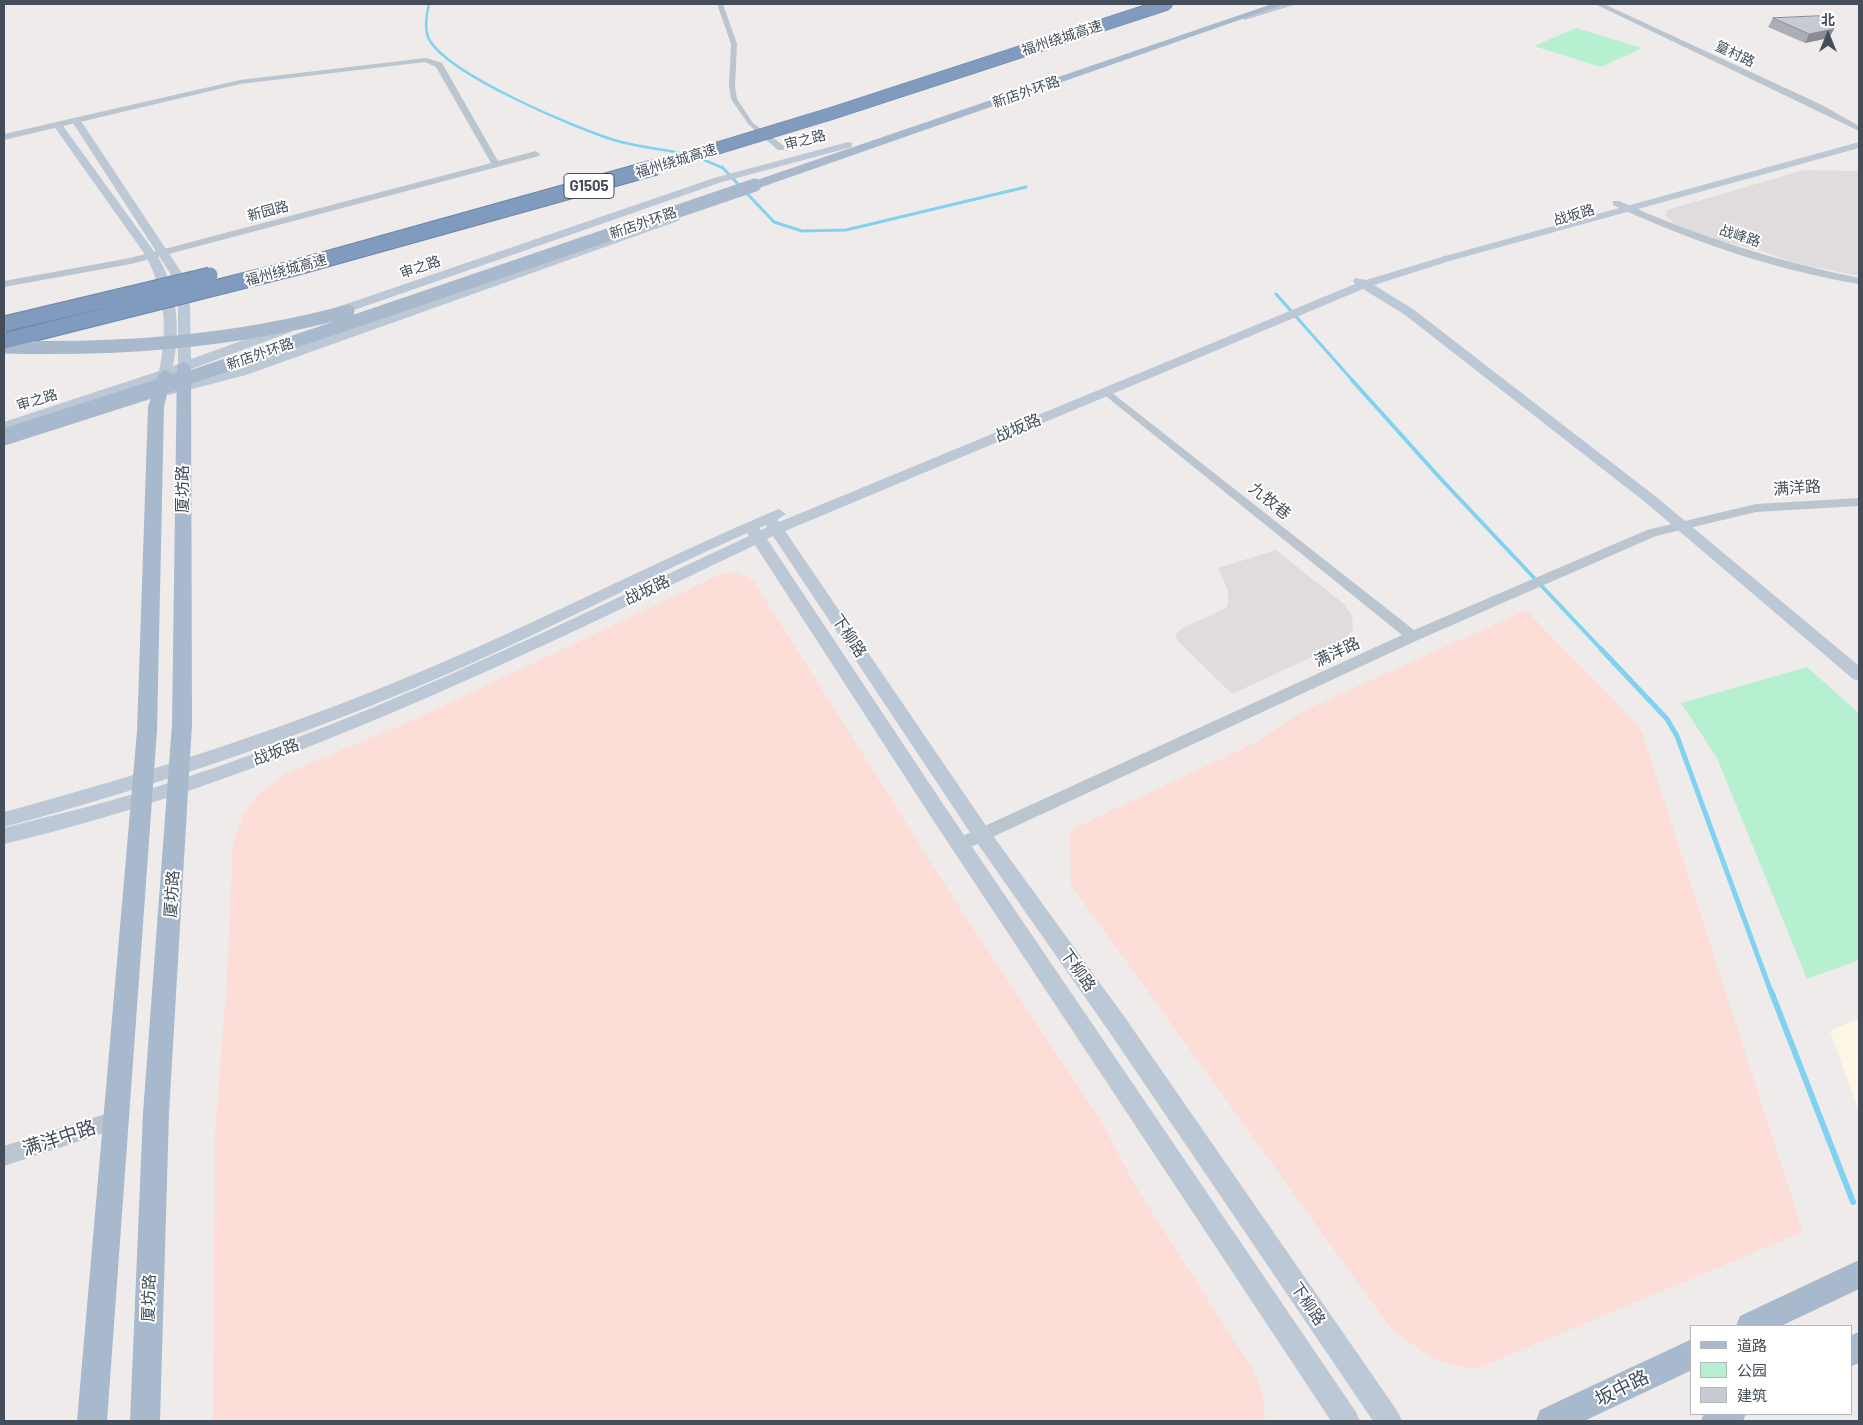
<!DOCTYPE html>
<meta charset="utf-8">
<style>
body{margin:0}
#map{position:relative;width:1863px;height:1425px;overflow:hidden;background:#efebeb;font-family:Barlow,"Noto Sans SC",sans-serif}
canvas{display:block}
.frame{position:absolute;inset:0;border:5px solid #434e5a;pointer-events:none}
.legend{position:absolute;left:1690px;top:1325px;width:162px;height:90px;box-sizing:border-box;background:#fff;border:1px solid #b4b8bd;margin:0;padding:6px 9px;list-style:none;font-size:15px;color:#434e5a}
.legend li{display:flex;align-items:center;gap:10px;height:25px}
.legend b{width:25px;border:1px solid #b4b8bd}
.north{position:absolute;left:1803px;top:10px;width:50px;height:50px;-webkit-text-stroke:4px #fff;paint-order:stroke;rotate:0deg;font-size:14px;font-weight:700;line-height:20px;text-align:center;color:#434e5a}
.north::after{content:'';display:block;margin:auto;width:18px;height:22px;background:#434e5a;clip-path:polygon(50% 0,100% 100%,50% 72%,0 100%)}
</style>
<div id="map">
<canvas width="1863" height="1425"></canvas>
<div class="frame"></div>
<ul class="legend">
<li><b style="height:6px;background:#a9b9cd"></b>道路</li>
<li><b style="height:14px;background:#b6f0d0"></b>公园</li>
<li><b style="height:14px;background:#c7cad2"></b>建筑</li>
</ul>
<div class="north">北</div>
</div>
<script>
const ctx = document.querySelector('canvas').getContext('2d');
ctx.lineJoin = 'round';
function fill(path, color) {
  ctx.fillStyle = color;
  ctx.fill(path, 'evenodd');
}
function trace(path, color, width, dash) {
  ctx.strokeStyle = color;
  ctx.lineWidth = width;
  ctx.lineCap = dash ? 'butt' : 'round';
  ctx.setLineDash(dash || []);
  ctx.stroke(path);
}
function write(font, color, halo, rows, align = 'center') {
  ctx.font = font + ' Barlow,"Noto Sans SC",sans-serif';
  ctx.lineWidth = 4;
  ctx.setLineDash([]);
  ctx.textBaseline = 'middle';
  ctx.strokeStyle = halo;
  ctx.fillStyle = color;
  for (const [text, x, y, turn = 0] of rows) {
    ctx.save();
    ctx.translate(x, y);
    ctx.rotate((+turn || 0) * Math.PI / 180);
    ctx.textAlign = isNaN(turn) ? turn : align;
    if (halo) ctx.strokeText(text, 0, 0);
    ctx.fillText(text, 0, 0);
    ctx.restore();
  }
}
fill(new Path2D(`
 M1859,1018V1112L1830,1031Z`), '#fcf6e2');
fill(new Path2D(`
 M1804,170L1859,171V276L1795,263L1762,251L1721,241L1675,224L1665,215L1667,210Z
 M1276,550L1344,604L1352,616L1353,629L1344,642L1232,694L1178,641L1175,634L1183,628L1226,608L1228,604V591L1218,568Z`), '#e0dcdd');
fill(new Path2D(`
 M736,572L753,580L965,916L1104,1126L1134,1184L1253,1370L1263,1396L1265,1421H213L215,1132L227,978L233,843L244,813L259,793L289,772L409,722L719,575Z
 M1526,610L1637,724L1642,732L1803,1232L1478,1368L1461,1367L1432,1358L1392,1330L1071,885L1070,830L1255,743L1299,713Z`), '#fcddd8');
fill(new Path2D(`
 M1576,28L1642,48L1601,67L1534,46Z
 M1807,667L1859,713V960L1807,979L1717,758L1681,703Z`), '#b6f0d0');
trace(new Path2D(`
 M429,4C426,15 424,32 430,41C452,76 573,127 614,140C637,147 661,149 685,154
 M697,157L723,168`), '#80d3f0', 2.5);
trace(new Path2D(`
 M722,167L774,222L802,231L846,230L1026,187
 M1276,294L1353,381`), '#80d3f0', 3);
trace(new Path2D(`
 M1352,380L1440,478L1602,650`), '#80d3f0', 4);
trace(new Path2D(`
 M1601,649L1667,719L1677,736L1771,992`), '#80d3f0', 5);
trace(new Path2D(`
 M1771,991L1853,1202`), '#80d3f0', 6);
fill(new Path2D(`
 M717,4H723L737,44L735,86L737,99L753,123L784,146V150H778L749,125L731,99L729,86L731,44Z`), '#bbc5cf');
fill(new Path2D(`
 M1595,4H1604L1822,105L1859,126V131Z
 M426,58L442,63L498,161L536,151L540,154L539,156L131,264L4,287V281L130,258L491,163L436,67L425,62L240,84L4,140V134L240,80Z
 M1613,201H1619C1697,236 1776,261 1859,278V284C1774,270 1691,241 1613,205Z
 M1106,388L1414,630L1647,530L1756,504L1859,498V506L1756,512L1656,536L1418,640L960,852L954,850L952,845L954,840L1402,635L1102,393L1100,391Z
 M115,1111L122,1113L125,1120L122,1127L4,1166V1146Z`), '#bbc5cf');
fill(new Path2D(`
 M1285,4H1297L1245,20L1241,17Z
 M73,118H79L182,273L190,306L191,359L283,326H291L293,329L291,332L170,377L4,430V422L159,371C168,330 165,293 146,256L53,125L55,123H61L156,254C177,286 181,328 173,366L178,364V306L170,273L71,120Z
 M848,142L852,143V147L722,182L334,317L330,318L324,314L326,311L714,178Z
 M1859,142V148L1453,260L1374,285L1413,309L1655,496L1859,666V681L1853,679L1645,502L1405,315L1363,289L785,531L989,830L1126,1019L1398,1412L1402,1421H1373L1110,1033L975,840L773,536L767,539L945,807L1356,1412L1360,1421H1331L931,817L755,545C512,661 268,782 4,844V828C49,816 95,806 140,792C351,728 550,629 749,536L747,533C648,577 552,628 452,672C307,735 157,786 4,827V812C153,772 299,724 441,663C553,615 661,559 774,511L779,509L786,514L777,520L779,522L1355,284L1353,281L1355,278L1366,280L1445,256ZM766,525L767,527L761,530L759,528Z
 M674,216L680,219L678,221L246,375L169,395L162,391L164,388L236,369Z`), '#bdc8d7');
fill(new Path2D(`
 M1272,4H1285L759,188H751L749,185L751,182Z
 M184,362L191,366L192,724L169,1113L160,1421H130L143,1113L172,724L177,366Z
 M165,370L172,374L164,407L157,731L107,1421H77L137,731L148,407L158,374Z
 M1859,1260V1289L1781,1326H1736L1740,1316Z
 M1859,1332V1363L1852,1366V1335Z
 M1692,1339V1370L1584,1421H1536L1540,1410Z
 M1704,1414H1746L1743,1421H1701Z`), '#a9b9cd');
const motorwayBridgeFar1 = new Path2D(`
 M652,168L833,113L1167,4`);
const motorwayBridge = new Path2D(`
 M4,324L210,275
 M4,341L298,267L656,167`);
trace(motorwayBridgeFar1, '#6b86aa', 13, []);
trace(motorwayBridge, '#6b86aa', 17, []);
trace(new Path2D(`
 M4,347C121,350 234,342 348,311
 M179,381L755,185`), '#a9b9cd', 13);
trace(new Path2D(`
 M4,437L182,380`), '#a9b9cd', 17);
trace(motorwayBridgeFar1, '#809bbe', 12);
trace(motorwayBridge, '#809bbe', 15);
fill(new Path2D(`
 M1773,18L1834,29L1829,38L1805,43L1768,27Z`), '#abaeb5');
fill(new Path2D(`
 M1834,29L1829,38L1805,43L1809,34Z`), '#8b8d93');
const building = new Path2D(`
 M1820,16L1834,29L1809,34L1773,18Z`);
fill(building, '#c7cad2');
trace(building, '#8b8d93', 1);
write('14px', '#434e5a', '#fff', [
 ["福州绕城高速",1062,38,-18],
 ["篁村路",1735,54,25],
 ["新店外环路",1026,92,-19],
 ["审之路",805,140,-14],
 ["福州绕城高速",676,161,-17],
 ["新园路",268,211,-15],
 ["战坂路",1574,215,-16],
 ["新店外环路",643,223,-19],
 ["战峰路",1740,236,18],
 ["审之路",420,267,-19],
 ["福州绕城高速",286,270,-15],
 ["新店外环路",260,354,-19],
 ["审之路",37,400,-17]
]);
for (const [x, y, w] of [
 [589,186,50]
]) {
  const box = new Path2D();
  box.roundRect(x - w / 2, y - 12.5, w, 25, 4);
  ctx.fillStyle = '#fff';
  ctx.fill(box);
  trace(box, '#434e5a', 1);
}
write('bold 15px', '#434e5a', null, [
 ["G1505",589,186]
]);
write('16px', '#434e5a', '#fff', [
 ["战坂路",1018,428,-23],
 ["满洋路",1797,488,-4],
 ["厦坊路",183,489,-90],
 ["九牧巷",1270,501,39],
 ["战坂路",647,590,-25],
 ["下柳路",849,636,56],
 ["满洋路",1337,652,-25],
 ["战坂路",276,752,-20],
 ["厦坊路",172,894,-86],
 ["下柳路",1078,970,55],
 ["厦坊路",149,1298,-88],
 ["下柳路",1308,1304,56]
]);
write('19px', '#434e5a', '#fff', [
 ["满洋中路",59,1138,-18],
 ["坂中路",1622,1388,-26]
]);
</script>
